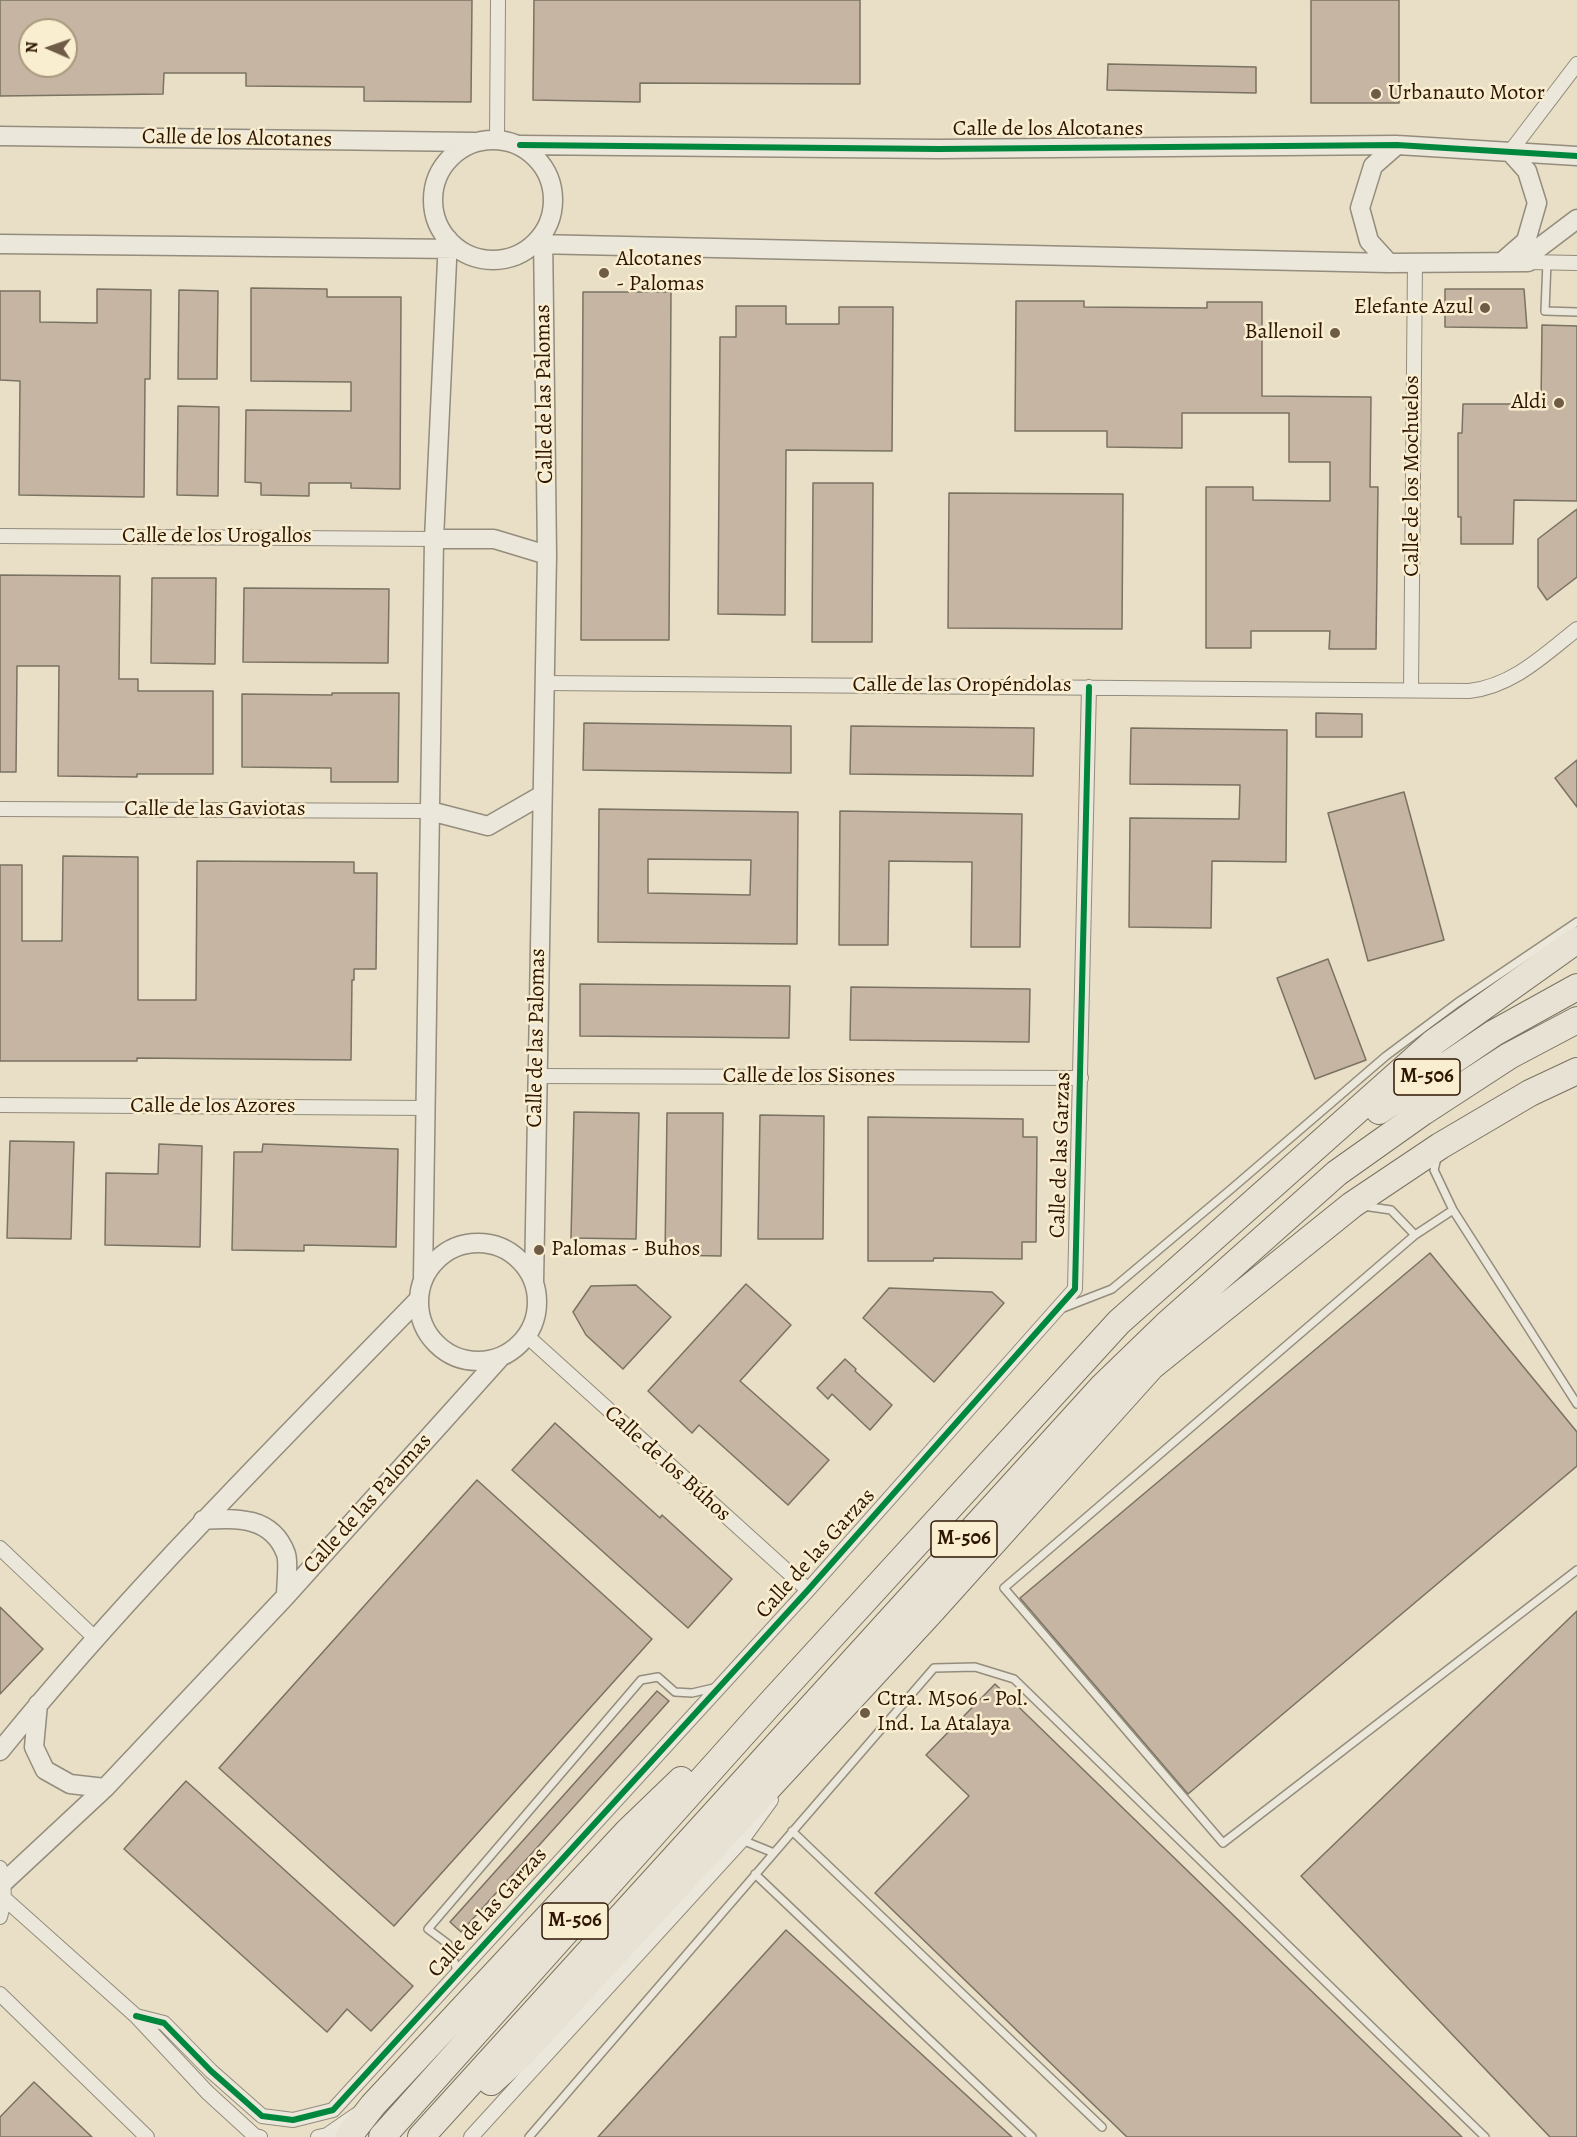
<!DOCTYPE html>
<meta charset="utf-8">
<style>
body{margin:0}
#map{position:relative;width:1577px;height:2137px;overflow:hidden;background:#e8dfc6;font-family:Alegreya,serif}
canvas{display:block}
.north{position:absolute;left:18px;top:18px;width:60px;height:60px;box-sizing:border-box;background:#faeed0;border:2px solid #a8987e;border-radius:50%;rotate:272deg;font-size:16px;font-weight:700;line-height:24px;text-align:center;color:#2e1603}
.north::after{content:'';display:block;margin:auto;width:21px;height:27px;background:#6f5c47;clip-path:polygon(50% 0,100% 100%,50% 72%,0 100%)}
</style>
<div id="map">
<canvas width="1577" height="2137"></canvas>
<div class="north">N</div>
</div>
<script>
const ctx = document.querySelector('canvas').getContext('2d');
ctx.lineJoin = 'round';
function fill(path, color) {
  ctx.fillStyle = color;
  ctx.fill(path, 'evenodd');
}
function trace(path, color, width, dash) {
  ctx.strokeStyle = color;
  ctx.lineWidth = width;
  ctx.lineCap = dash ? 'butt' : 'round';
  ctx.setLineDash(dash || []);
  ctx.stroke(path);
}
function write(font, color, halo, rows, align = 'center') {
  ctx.font = font + ' Alegreya,serif';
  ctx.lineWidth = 5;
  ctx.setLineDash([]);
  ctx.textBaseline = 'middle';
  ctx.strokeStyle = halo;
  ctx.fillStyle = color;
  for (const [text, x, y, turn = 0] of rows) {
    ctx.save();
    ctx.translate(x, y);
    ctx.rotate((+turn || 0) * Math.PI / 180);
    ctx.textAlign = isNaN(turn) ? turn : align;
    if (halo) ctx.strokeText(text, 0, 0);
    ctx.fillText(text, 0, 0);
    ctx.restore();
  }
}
const building = new Path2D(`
 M0,0H472L471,102L364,101V87L246,86V73H164L163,94L0,96ZM30,30H66V66H30Z
 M534,0H860V84L640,83V102L533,100Z
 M1311,0H1399V103H1311Z
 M1108,64L1256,67V93L1107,90Z
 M251,288L327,289V297H401L400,489L351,488V483H309V496L261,495V483L245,482L246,410L351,411V382L251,381Z
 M97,289L151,290L150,379H145L144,497L19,495L20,381L0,380V291H40V322L97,323Z
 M1445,289H1524L1527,328L1445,327Z
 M179,290L218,291L217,379H178Z
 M583,292H671L669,640H581Z
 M1016,301H1084V307L1207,308V302H1262V396L1371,397L1370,487H1378L1376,649H1329L1330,631H1251V648H1206V487H1253V500L1330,501V462H1289V413H1182V448L1107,447V431H1015Z
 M736,306H786V324H839V307H893L892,451L786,450L785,615L718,614L720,337H736Z
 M1542,325L1577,326V501L1514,500L1513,544H1461V517H1458V433H1462L1463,404H1541Z
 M178,406L219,407L218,496L177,495Z
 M813,483H873L872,642H812Z
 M949,493L1123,494L1122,629L948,628Z
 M1577,509V577L1547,600L1538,587V539Z
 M0,575L120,576L119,679H138V691H213V774H137V777L58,776L59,666H17L16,772H0Z
 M152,578H216L215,664L151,663Z
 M244,588L389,589L388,663L243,662Z
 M332,693H399L398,782H331V768L242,767V694L332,695Z
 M1316,713L1362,714V737H1316Z
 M584,723L791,726V773L583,770Z
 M851,726L1034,728L1033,776L850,774Z
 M1131,728L1287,730L1286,862L1212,861L1211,928L1129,927L1130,818L1239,819L1240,785L1130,784Z
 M1577,760V807L1555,778Z
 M1404,792L1444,940L1368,961L1328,813Z
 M599,809L798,812L797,944L598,942ZM648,859L751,860L750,895L648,893Z
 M840,811L1022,814L1020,947H971L972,862L889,861L888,945H839Z
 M63,856L138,857V1000H196L197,861L354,862V873H377L376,969H354V980H352L351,1060L137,1058V1061H0V865H22V941H62Z
 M1328,959L1366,1060L1315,1079L1277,978Z
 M580,984L790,986L789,1038L580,1036Z
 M851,987L1030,989L1029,1042L850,1040Z
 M574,1112L639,1113L636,1239L571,1238Z
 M667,1113H723L721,1256L665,1255Z
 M760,1115L824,1116L823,1239H758Z
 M868,1117L1023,1119V1137H1037L1036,1242H1022V1259L934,1258L933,1261H868Z
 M10,1141L74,1142L71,1239L7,1238Z
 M159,1144L202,1146L200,1247L105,1245L106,1173L158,1174Z
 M263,1144L398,1149L396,1247L304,1245V1251L232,1250L234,1152H262Z
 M1430,1253L1577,1432V1466L1188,1794L1020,1598Z
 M746,1284L791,1325L740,1381L829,1460L788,1505L699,1425L692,1433L648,1391Z
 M636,1285L671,1317L623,1369L586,1335L573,1312L591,1286Z
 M889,1288L992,1292L1004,1303L934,1382L863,1318Z
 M845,1359L856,1369L855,1371L892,1405L870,1430L832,1394L828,1399L817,1388Z
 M555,1423L660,1518L662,1515L732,1579L688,1628L512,1470Z
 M477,1480L652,1639L394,1926L219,1768Z
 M0,1607L43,1649L0,1694Z
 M1577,1611V2137H1550L1301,1876Z
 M995,1684L1462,2137H1127L875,1893L969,1796L926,1755Z
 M657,1691L669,1701L461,1932L450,1922Z
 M186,1781L413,1986L371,2031L347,2009L327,2032L124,1849Z
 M786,1930L1012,2137H598Z
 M34,2082L92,2137H0V2117Z`);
fill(building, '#c6b5a2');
trace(building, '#7a7262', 1.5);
const service = new Path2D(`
 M1547,262L1545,311L1577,312
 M1363,1206L1391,1210L1415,1235L1453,1210L1434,1170L1437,1158
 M1453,1210L1577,1404
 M1415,1235L1004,1588L1223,1843L1577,1570
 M1063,1308L1112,1289L1230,1190L1386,1056L1457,1003L1577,922
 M792,1831L1102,2127
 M742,1840L774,1853L934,1668L975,1667L1014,1679L1485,2137
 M755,1874L1032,2137
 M458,1973L448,1944L428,1929L641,1680L658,1677L675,1692L692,1693L718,1687
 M529,2137L774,1853`);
const minor = new Path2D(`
 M497,139L498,0
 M1510,152L1577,64
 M1528,262L1577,263
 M0,536L434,539
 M544,683L1469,691C1513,686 1544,655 1577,629
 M1411,689L1415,262
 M0,809L430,811
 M537,1076L1081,1078
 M0,1105L426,1108
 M527,1336L808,1590
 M0,1548L96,1639
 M0,1868C5,1886 5,1899 0,1917
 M5,1899L136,2016L207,2092L255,2136L260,2137
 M0,1994L147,2137
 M136,2016L164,2023L211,2071L262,2116L293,2120L333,2110L808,1590L1075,1289L1089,687
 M318,2137L327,2135L356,2115
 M471,2137L742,1840L771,1800`);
const tertiary = new Path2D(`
 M0,136L474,142
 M433 200a60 60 0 1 1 120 0a60 60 0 1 1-120 0Z
 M520,145L939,149L1397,145L1577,156
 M0,244L457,249
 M535,244L1389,263L1528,262L1536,250L1577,219
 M1503,261L1526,241L1537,203L1527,171L1510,152
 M1389,263L1369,241L1360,208L1373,166L1397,145
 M434,539H494L547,555
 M430,811L488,826L542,795
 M419 1302a59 59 0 1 1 118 0a59 59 0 1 1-118 0Z
 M423,1277L434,539L448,239
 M534,1282L547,555L543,234
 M203,1520C237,1518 272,1516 286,1554C289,1563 286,1585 286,1596
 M38,1704L34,1747L45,1770L70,1784L105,1788
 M0,1751C129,1592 275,1447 418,1300
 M4,1882L105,1788L286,1596L499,1359`);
const motorway = new Path2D(`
 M1379,1111L1494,1033L1577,987
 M491,2082L522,2054L930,1613L1152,1366L1352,1205L1440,1146L1530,1093L1577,1071
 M348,2137L373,2105L628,1831L681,1780
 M382,2137L768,1706L1119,1322L1434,1042L1577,940
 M421,2137L1103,1386L1166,1325L1337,1173L1423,1112L1509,1056L1577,1020`);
trace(service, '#948c7c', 10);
trace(minor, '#948c7c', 16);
trace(tertiary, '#948c7c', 21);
trace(motorway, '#7a7262', 28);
trace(service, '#ebe7da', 7);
trace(minor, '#ebe7da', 14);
trace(tertiary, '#ebe7da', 18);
trace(motorway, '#e8e2d4', 26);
trace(new Path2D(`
 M520,145L939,149L1397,145L1577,156
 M136,2016L164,2023L211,2071L262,2116L293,2120L333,2110L808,1590L1075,1289L1089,687`), '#00873e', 6);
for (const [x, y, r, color] of [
 [1376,94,6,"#6f5c47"],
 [604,273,6,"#6f5c47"],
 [1485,308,6,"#6f5c47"],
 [1335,333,6,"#6f5c47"],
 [1559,403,6,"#6f5c47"],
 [539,1250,6,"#6f5c47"],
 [865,1713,6,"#6f5c47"]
]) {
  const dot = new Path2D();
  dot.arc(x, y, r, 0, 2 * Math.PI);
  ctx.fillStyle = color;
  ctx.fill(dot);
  trace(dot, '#faeed0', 2);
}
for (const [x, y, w] of [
 [1427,1077,66],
 [964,1539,66],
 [575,1921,66]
]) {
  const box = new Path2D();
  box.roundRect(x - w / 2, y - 18, w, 36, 4.5);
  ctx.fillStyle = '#faeed0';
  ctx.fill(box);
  trace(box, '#2e1603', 1.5);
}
write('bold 21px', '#2e1603', null, [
 ["M-506",1427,1077],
 ["M-506",964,1539],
 ["M-506",575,1921]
]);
write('22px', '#2e1603', '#faeed0', [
 ["Urbanauto Motor",1388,94],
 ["Alcotanes",616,260],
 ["- Palomas",616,285],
 ["Elefante Azul",1473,308,"right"],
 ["Ballenoil",1323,333,"right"],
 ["Aldi",1547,403,"right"],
 ["Palomas - Buhos",551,1250],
 ["Ctra. M506 - Pol.",877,1700],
 ["Ind. La Atalaya",877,1725]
], 'left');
write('22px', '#2e1603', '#faeed0', [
 ["Calle de los Alcotanes",1048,130],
 ["Calle de los Alcotanes",237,139,1],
 ["Calle de las Palomas",545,394,-91],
 ["Calle de los Mochuelos",1413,476,-90],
 ["Calle de los Urogallos",217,537],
 ["Calle de las Oropéndolas",962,686],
 ["Calle de las Gaviotas",215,810],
 ["Calle de las Palomas",537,1038,-89],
 ["Calle de los Sisones",809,1077],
 ["Calle de los Azores",213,1107],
 ["Calle de las Garzas",1061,1155,-88],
 ["Calle de los Búhos",667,1464,42],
 ["Calle de las Palomas",368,1504,-48],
 ["Calle de las Garzas",816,1554,-48],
 ["Calle de las Garzas",488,1913,-48]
]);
</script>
